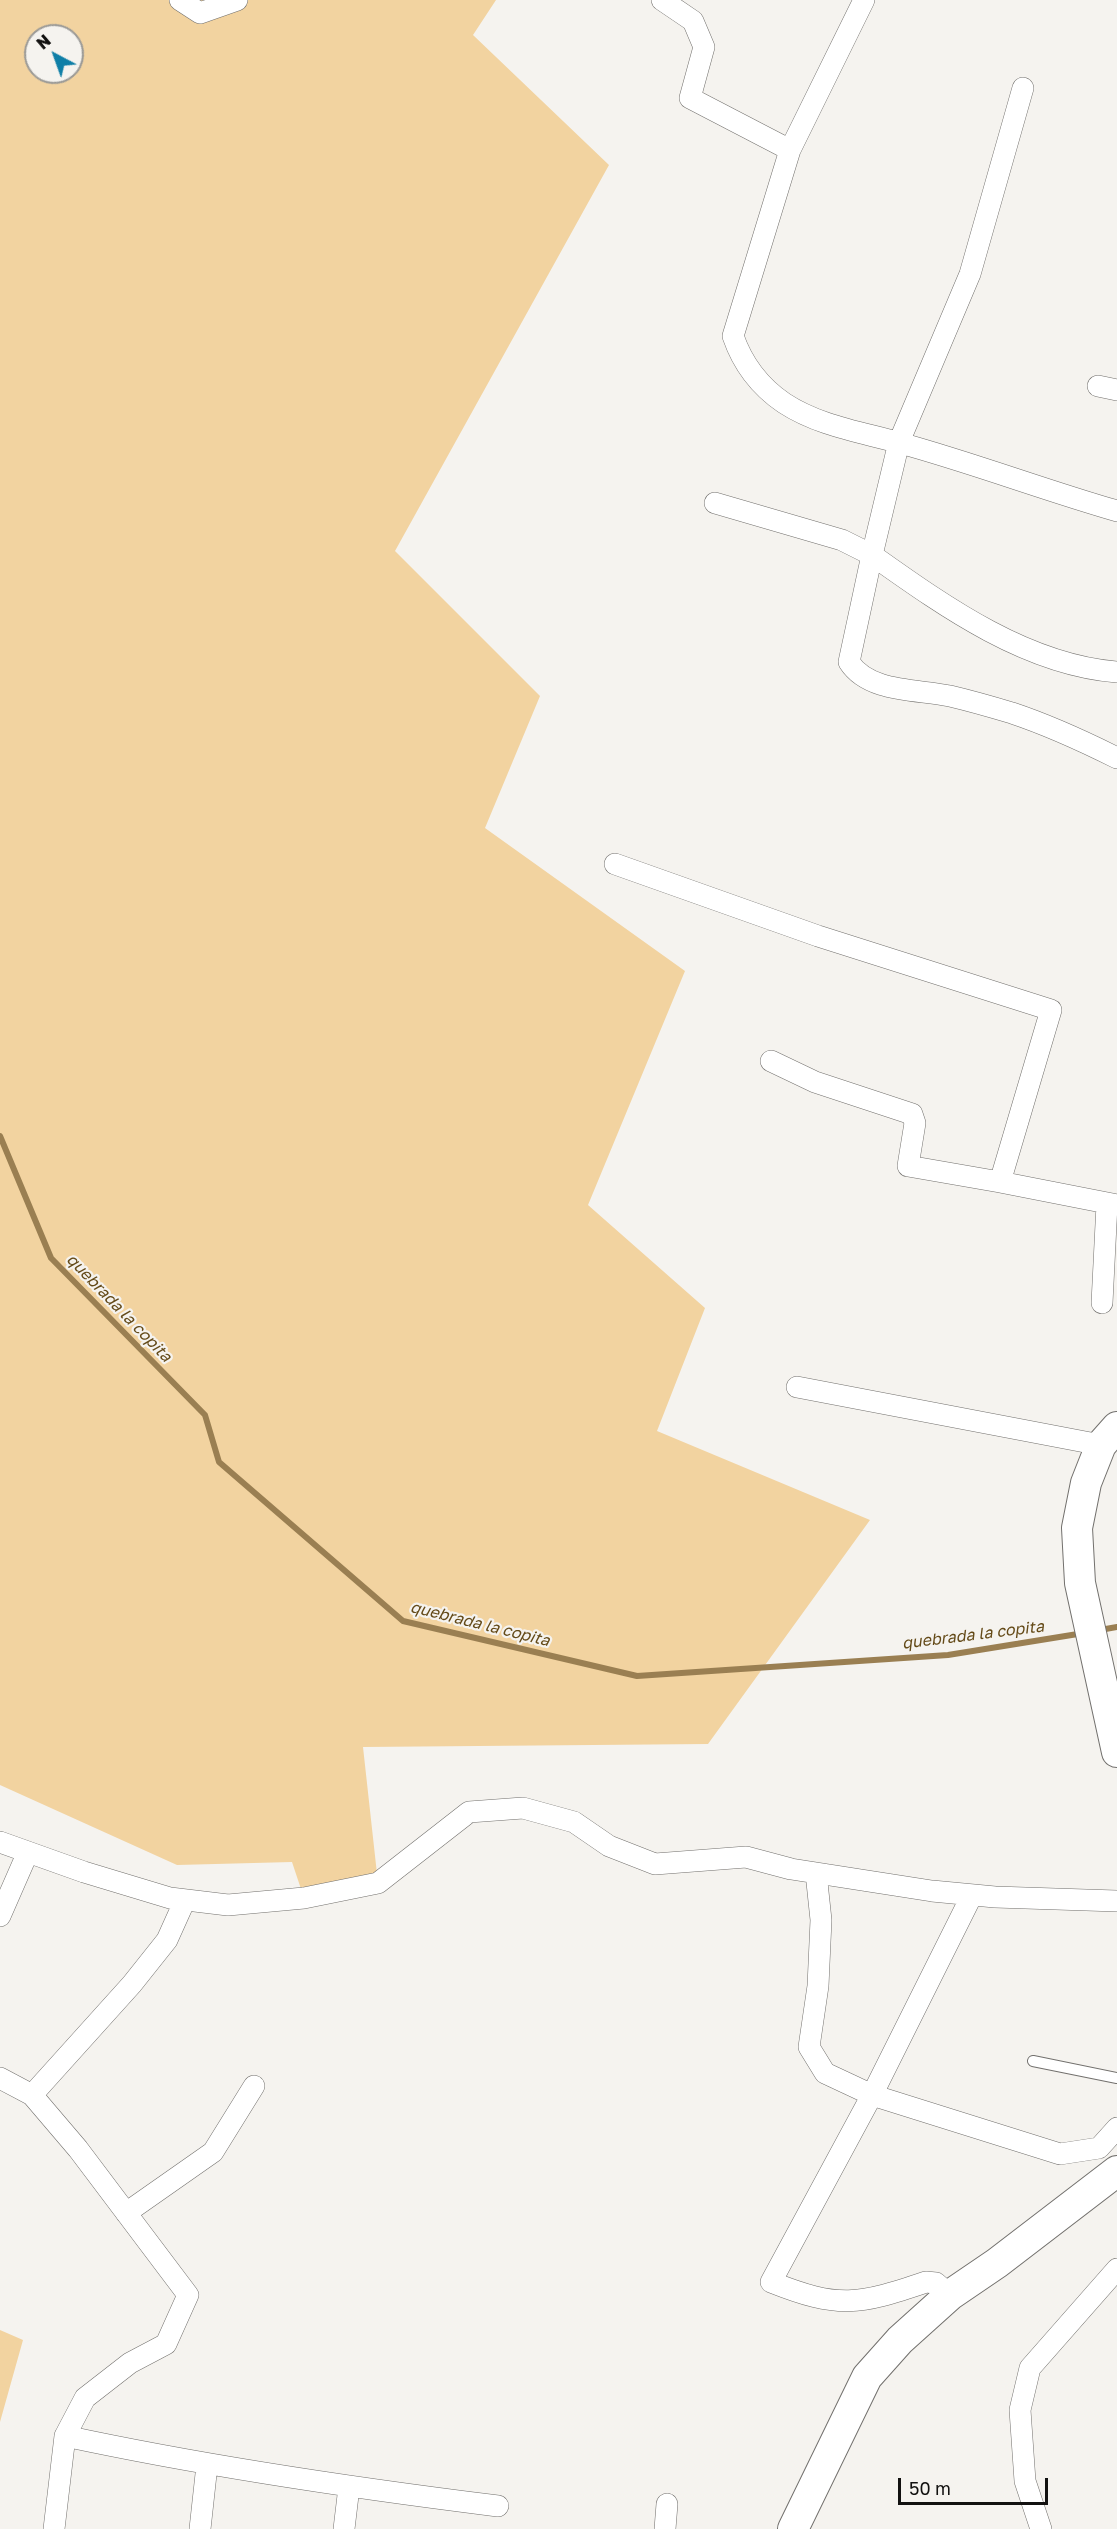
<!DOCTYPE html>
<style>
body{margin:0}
#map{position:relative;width:1117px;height:2529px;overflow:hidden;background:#f5f3ef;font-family:"Golos Text",sans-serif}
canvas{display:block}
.north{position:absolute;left:24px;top:24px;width:60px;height:60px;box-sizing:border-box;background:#f5f3ef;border:2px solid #9a9996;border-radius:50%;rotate:319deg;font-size:16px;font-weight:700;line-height:24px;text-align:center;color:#121110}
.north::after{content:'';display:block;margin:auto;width:21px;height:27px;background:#0f7fa7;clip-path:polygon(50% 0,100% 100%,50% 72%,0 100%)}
.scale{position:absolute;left:898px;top:2478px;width:150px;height:27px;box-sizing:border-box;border:3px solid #121110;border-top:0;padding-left:8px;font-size:18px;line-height:21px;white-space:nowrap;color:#121110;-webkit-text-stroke:4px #f5f3ef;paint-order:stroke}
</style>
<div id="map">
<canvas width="1117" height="2529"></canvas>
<div class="north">N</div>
<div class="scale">50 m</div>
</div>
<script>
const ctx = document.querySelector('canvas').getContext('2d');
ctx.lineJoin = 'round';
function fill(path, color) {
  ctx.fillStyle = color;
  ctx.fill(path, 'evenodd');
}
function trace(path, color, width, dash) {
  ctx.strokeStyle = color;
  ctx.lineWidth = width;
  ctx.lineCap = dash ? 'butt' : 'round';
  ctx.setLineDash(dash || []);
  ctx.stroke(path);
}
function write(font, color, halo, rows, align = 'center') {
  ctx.font = font + ' "Golos Text",sans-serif';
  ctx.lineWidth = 4.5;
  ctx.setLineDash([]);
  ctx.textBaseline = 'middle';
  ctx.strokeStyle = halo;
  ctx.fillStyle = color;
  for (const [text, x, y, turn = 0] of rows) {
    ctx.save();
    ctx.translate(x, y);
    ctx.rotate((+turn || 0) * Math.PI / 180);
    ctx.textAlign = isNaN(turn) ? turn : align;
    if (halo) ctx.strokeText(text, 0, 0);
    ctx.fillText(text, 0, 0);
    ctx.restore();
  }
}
fill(new Path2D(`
 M0,0H496L473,35L609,165L395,551L540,696L485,828L685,971L588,1205L705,1308L657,1431L870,1520L708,1744L363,1747L378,1883L304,1898L292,1862L177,1865L0,1785ZM36,36H72V72H36Z
 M0,2330L23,2340L0,2422Z`), '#f2d3a0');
trace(new Path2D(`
 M0,1136L51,1258L205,1415L219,1462L403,1621L637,1676L948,1655L1084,1633
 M1100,1630L1117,1627`), '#9a7f52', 6);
const lane = new Path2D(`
 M1033,2061L1117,2078`);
const street = new Path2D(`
 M180,0L200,13L237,0
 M662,0L693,21L704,47L690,98L790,150L733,336C743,365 759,386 784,403C819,426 861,432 900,443C973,463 1044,490 1117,511
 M1023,88L970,274L899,442L872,555C944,606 1026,665 1117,672
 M790,150L864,0
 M1098,386L1117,390
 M715,503L842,540L872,555L849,662C869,693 918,689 950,696C971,701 992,707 1012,713C1048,725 1083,741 1117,758
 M615,864L818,936L1051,1010L1000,1182L1117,1205
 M771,1061L815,1082L912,1114L915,1123L908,1166L1000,1182
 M1102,1303L1107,1204
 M797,1387L1101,1445
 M0,1842L84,1872L170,1898L228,1905L304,1898L378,1883L469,1812L523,1808L574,1822L609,1846L655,1864L746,1857L791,1869L932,1891L995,1897L1117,1901
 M816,1873L821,1920L818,1986L809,2047L825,2073L872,2095L1060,2154L1099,2148L1117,2128
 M185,1900L167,1940L132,1984L32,2095L78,2149L188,2295L166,2344L130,2363L85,2398L65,2436C209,2467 353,2488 498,2506
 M0,1916L28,1852
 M0,2078L32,2095
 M126,2213L213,2152L254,2086
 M950,2295L936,2283L926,2282C858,2305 839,2309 771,2282L872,2095L972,1895
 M54,2529L65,2436
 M200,2529L207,2465
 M344,2529L349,2487
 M665,2529L667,2504
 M1041,2529L1025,2481L1020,2410L1030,2368L1117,2269`);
const secondary = new Path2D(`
 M1117,1427L1101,1445L1086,1483L1077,1528L1080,1583L1117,1752
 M793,2529L867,2377L900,2340L950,2295L997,2263L1117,2171`);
trace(lane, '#72706d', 12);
trace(street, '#72706d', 22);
trace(secondary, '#72706d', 32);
trace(lane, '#fff', 10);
trace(street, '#fff', 21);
trace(secondary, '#fff', 30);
write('italic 16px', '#644a18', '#f5f3ef', [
 ["quebrada la copita",119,1308,46],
 ["quebrada la copita",480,1624,14],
 ["quebrada la copita",973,1635,-7]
]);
</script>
